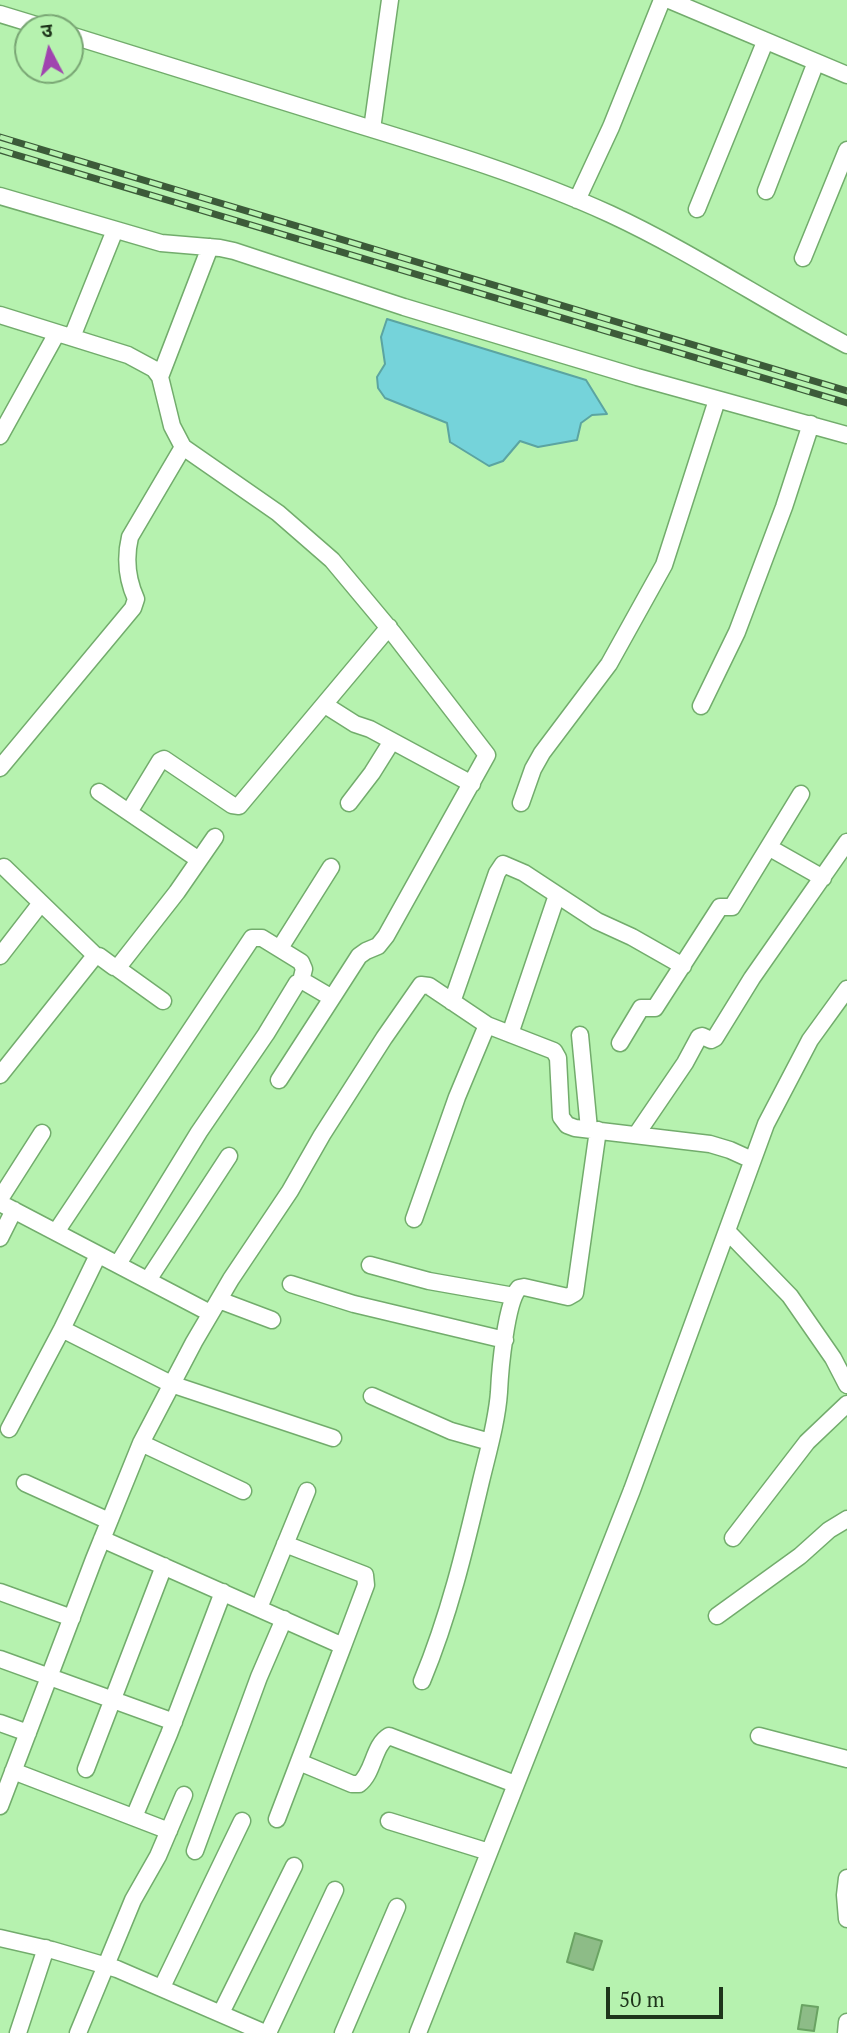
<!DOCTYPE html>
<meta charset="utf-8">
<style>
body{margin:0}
#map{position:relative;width:847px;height:2033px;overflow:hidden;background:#b6f2af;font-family:"PT Serif","Noto Sans Devanagari",serif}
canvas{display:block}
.north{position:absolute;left:14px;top:14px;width:70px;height:70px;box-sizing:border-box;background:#b6f2af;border:2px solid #79a674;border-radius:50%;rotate:353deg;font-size:19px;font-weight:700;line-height:28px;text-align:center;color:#1e351b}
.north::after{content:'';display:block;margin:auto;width:24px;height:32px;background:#a044af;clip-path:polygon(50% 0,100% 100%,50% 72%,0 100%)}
.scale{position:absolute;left:606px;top:1987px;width:117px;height:32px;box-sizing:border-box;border:4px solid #1e351b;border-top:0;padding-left:9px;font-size:21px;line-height:24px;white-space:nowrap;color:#1e351b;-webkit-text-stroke:5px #b6f2af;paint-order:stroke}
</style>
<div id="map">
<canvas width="847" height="2033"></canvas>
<div class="north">उ</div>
<div class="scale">50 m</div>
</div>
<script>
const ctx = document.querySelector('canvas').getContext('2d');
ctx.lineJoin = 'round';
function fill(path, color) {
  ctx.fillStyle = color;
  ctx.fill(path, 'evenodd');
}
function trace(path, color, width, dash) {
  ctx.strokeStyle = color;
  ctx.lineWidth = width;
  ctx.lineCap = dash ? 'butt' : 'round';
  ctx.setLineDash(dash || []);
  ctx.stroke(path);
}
const water = new Path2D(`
 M387,319L586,380L607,414L592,415L581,423L577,440L538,447L520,441L503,461L489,466L450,442L447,423L385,398L378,388L377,377L385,364L381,337Z`);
fill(water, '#75d3da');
trace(water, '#5ba4a1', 2);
const building = new Path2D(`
 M575,1933L602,1941L593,1970L567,1962Z
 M802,2005L818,2007L814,2031L798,2029Z`);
fill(building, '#8dbc87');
trace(building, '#6aa363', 2);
const minor = new Path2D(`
 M669,0L847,75
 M0,14L46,28
 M70,35C167,65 263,95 359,125C444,151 529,177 610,214C692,252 767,303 847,345
 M372,129L390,0
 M766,191L816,62
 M0,196L161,243L220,248L234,251L404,307L637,377L847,435
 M577,200L611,127L662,0
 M697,209L765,42
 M803,258L847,150
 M0,315L128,355L154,369L160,377L172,426L183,447L278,513L332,560L393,633L487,755L386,936L378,946L366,951L359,956L332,998L303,981L297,983L266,1034L199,1132L118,1264
 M72,337L115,230
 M160,377L210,247
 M0,436L57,333
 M325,705L355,724L370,729L472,784
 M701,706L737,632L784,507L811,424
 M0,768L133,608L136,599C127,579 125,558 130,537L183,447
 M99,792L199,860
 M349,803L372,773L392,741
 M521,803L533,769L542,753L609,664L664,565L717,400
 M129,812L160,761L164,759L232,805L239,806L389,627
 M770,848L823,878
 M4,867L96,956
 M280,948L331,867
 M0,956L41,903
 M117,968L163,1001
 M452,1002L497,873L503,864L524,873L597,921L632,937L683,966
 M510,1034L557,895
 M580,1035L589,1129
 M620,1043L641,1008H655L720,907H732L801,794
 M0,1075L94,957L99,956L114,967L119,966L177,892L215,837
 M279,1080L332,998
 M636,1135L685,1063L699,1037L702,1036L711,1040L715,1038L752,978L847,842
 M0,1199L42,1133
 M0,1203L210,1313
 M414,1219L457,1097L487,1025
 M727,1231L790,1296L833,1358L847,1385
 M56,1232L252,938H262L301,962L304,969L301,981
 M0,1238L14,1210
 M370,1265L429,1281L514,1296
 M148,1280L229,1156
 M291,1284L354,1304L505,1340
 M219,1300L272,1320
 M62,1329L171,1384L333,1438
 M372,1396L451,1431L490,1442
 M9,1429L62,1329L98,1255
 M141,1443L243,1491
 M25,1483L109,1521
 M733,1538L807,1442L847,1404
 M102,1539L343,1646L277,1819
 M285,1544L365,1575L366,1585L343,1646
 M0,1592L72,1618
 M259,1608L307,1491
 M717,1616L800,1556L829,1530L847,1519
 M0,1659L174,1722
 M422,1681C449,1616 465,1549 481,1481C488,1452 497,1421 499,1392C500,1370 506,1302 519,1288L524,1287L568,1297L575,1293L598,1130
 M0,1723L28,1733
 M759,1736L847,1759
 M299,1762L352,1784H359C374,1773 373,1745 389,1736L515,1784
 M86,1769L164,1566
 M13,1771L169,1831
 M0,1806L94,1559L141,1443L194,1342L231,1279L290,1191L322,1135L384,1038L421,985L429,986L487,1025L554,1051L558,1058L561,1117L567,1125L575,1128L710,1144L730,1150L752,1160
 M134,1817L169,1734L223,1592
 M389,1821L489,1852
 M195,1851L259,1677L284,1619
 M847,1878L845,1895L847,1919
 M0,1938L52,1950L117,1969L265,2033
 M162,1987L242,1821
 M221,2013L294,1866
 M18,2033L46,1948
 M78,2033L133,1900L158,1856L184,1795
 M268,2033L335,1890
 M343,2033L397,1907
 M418,2033L632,1490L766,1124L810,1040L847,989
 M846,2033L847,2022`);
trace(minor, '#72ac6c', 19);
trace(minor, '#fff', 16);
const rail = new Path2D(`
 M0,137L847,391
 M0,150L847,403`);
trace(rail, '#3c5b39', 7);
trace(rail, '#b6f2af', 4.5, [13]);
</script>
